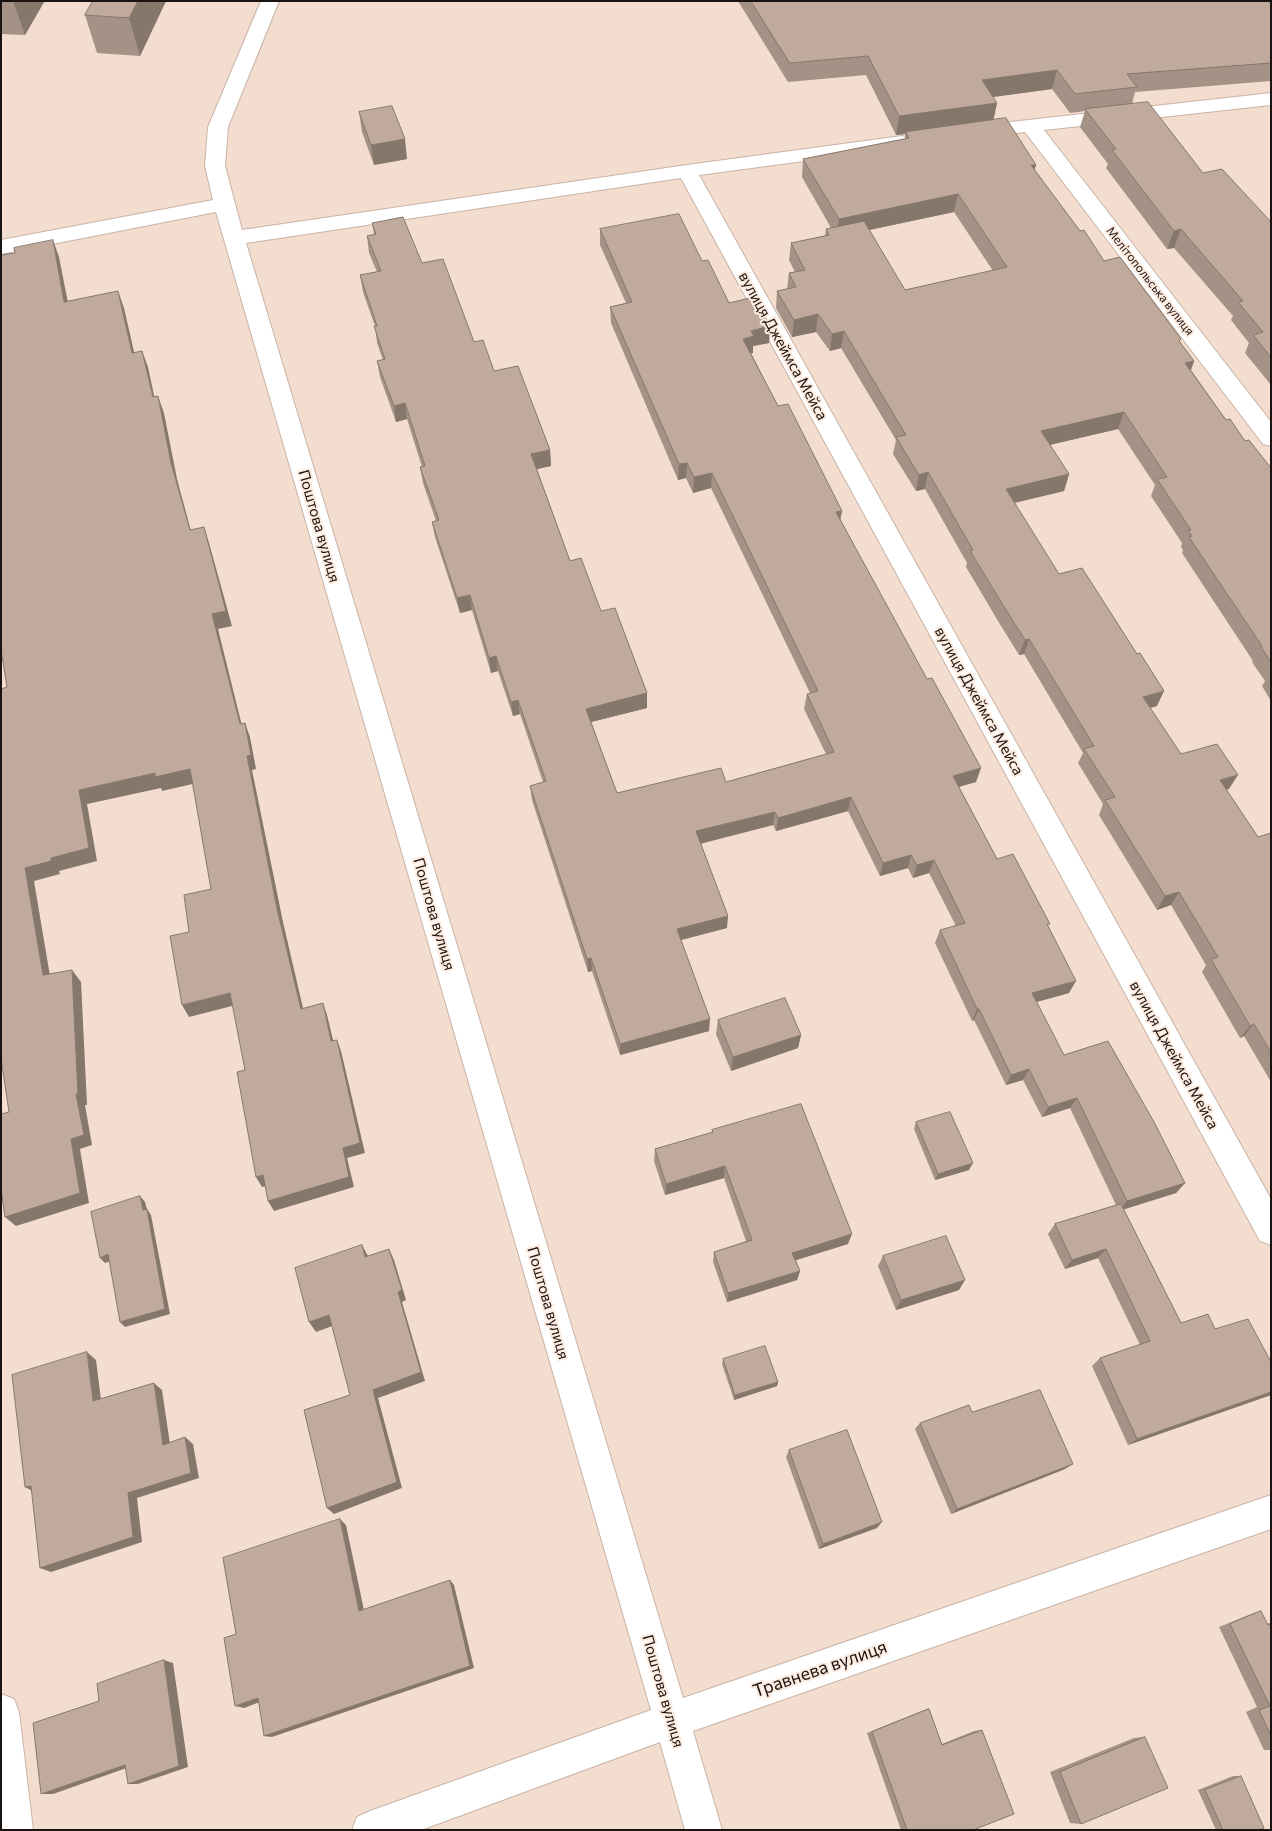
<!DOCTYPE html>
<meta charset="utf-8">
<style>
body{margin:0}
#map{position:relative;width:1272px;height:1831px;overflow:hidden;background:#f3ddcf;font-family:Commissioner,sans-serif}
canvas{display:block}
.frame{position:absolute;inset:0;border:2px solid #1b130f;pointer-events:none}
</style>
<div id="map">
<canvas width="1272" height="1831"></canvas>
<div class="frame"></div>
</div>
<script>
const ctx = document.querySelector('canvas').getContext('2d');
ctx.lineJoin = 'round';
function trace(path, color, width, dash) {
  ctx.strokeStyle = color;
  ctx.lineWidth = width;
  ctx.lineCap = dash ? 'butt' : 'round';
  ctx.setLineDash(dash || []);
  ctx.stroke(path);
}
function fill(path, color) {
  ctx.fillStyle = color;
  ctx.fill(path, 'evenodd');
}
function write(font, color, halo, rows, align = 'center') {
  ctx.font = font + ' Commissioner,sans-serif';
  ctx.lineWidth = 4;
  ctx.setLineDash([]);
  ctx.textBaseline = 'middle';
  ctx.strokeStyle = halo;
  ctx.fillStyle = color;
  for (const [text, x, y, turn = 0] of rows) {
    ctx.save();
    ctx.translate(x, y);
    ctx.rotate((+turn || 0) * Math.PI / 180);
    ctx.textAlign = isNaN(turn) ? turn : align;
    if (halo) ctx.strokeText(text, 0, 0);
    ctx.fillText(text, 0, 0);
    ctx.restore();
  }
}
const minor = new Path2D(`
 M261,1H279L228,127L225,166L242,230L687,165L902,136L909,138L912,142L909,146L902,148L699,175L1271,1199V1245L1260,1241L681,178L246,243L683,1698L1271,1495V1529L693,1731L722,1830H685L660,1742L421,1830H352L357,1817L370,1811L651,1710L216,212L1,254V240L213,200L205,166L208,127Z
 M1271,93V105L1044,130L1271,422V446L1263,444L1025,132L974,138L967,136L964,132L967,128L974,126Z
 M1,1694L14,1699L19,1712L33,1830H1Z`);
trace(minor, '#c9b3a6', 2);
fill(minor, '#fff');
fill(new Path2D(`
 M1,1H44V2L25,35L1,34Z
 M93,1H166L140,56L97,53L85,15Z
 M738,1H1271V81L1135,92L1132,104L1203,173L1271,222V385L1245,353L1249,343L1231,320L1233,316L1174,248L1167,249L1106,168L1108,164L1080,127L1085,111L1070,113L1052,89L993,97L997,103L993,120L1036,165L1034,170L1080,231L1104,261L1180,342L1194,361L1191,370L1226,420L1271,468V701L1262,686L1265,681L1252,662L1253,661L1182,553L1183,550L1181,547L1182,543L1151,496L1155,485L1118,429L1050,445L1069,474L1064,491L1014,503L1059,574L1157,706L1150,708L1181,754L1229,789L1226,790L1258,837L1271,833V1082L1244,1036L1240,1038L1202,972L1206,965L1171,905L1157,910L1099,815L1103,804L1078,763L1083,753L1024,654L1019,655L998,621L966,567L967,563L925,489L916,491L893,454L896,440L841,348L830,351L816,332L792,337L776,308L777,291L787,289L789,273L795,272L789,260L791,243L825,236L826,229L831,228L802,177L803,159L905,139V134L896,135L866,75L788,82ZM954,212L993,271L905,290L869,230Z
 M359,112L407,159L374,165L362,132Z
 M372,223L422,263L474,342L550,450L551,466L537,469L570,561L601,611L647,693V708L591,722L617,793L726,782L826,754L804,709L807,694L810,693L711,488L693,493L686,478L678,480L611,323L610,307L626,303L600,245V229L702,261L729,303L770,326L769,343L753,346V353H751L778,406L842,511L840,519L976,782L959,787L997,859L1049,927L1069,993L1036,1002L1064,1055L1185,1183L1176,1193L1123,1209L1181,1323L1215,1329L1271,1362V1395L1128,1445L1092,1366L1100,1358L1140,1345L1098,1258L1065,1269L1048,1234L1055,1224L1116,1205L1070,1108L1042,1117L1023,1080L1006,1085L974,1020L972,1021L935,943L940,930L956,926L929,873L913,878L908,868L880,876L848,811L776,831L773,825L701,843L727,928L681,940L709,1031L620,1055L592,971L588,972L532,800L530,786L543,782L520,714L513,716L498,671L491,673L472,610L460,613L435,537L432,522L436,521L423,483L420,467H422L407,419L396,422L380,377L377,361L383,360L377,343L375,326L363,292L360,275L377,272L369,253L367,236L374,234Z
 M718,1020L801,1035L798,1048L731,1071L716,1034Z
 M916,1122L969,1170L935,1180L914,1129Z
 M712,1130L848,1244L796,1260L800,1271L797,1280L727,1302L713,1262L714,1252L746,1241L724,1178L665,1195L654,1161L655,1149L712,1133Z
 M883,1256L959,1290L896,1310L878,1266Z
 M723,1359L778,1382L777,1386L734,1400L722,1364Z
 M920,1423L1065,1469L951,1514L915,1429Z
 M789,1450L877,1528L819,1549L786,1457Z
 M1261,1611L1267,1624L1271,1622V1750H1264L1246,1712L1257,1707L1219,1627L1249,1615Z
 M929,1709L942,1744L974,1731L982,1730L973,1830H901L867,1733L922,1711Z
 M1145,1737L1081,1824L1070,1823L1050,1772L1134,1738Z
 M1233,1776H1241L1259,1830H1216L1198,1790Z`), '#a49286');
fill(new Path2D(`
 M13,1H44V2L25,35Z
 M138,1H166L140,56L129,18Z
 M1057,70L1052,89L978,99L982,80Z
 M997,103L993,122L906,132L905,134L896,135L899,116Z
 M405,139L407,159L374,165L371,145Z
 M1031,165H1036L1031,182Z
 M958,194L954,212L836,237L839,219Z
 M1181,229L1174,248L1167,249L1174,231Z
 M53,240L59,257L71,318L64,302Z
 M118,291L124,308L138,369L132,353Z
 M818,314L816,332L792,337L794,320Z
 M770,326L769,343L753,346V353L742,355L743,339L751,331Z
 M844,331L841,348L830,351L832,334Z
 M142,351L148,367L158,414L153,397Z
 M1194,361L1188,378L1185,363Z
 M158,396L164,413L177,479L195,546L190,530L171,463Z
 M405,403L407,419L396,422L394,406Z
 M1124,412L1118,429L1036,448L1041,431Z
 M550,450L551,466L533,470L531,454Z
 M687,463L686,478L678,480L679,464Z
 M928,472L925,489L916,491L919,475Z
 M712,473L711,488L693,493L694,477Z
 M1069,474L1064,491L1001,506L1006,489Z
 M842,511L839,526L836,512Z
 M204,527L209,543L232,626L218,629L245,738L240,724L212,614Z
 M470,595L472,610L460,613L457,598Z
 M1029,639L1024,654L1019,655L1025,640Z
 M496,656L498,671L491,673L489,658Z
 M1164,691L1157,706L1136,712L1143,697Z
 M647,693V708L587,723L586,709Z
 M518,700L520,714L513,716L511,702Z
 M245,723L250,737L256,769L252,770L283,922L306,1021L301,1009L277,909L247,756Z
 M981,768L976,782L949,789L953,776Z
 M190,769L197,783L162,791L161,788L87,804L97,861L59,871L60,874L34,881L52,988L43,975L25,868L51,858L79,790L155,773Z
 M1238,775L1229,789L1211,794L1220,780Z
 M851,797L848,811L776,831L778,818Z
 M775,812L773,825L696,845V831Z
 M911,855L908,868L880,876L883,863Z
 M934,860L929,873L913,878L917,865Z
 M1179,892L1171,905L1157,910L1165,896Z
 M728,916L727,928L677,941V929Z
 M591,958L592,971L588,972L587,959Z
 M72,970L81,982L87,1105H85L92,1145L80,1149L89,1203L16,1226L5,1217L76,1094Z
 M1076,981L1069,993L1026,1005L1032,993Z
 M230,993L236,1005L189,1017L182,1005Z
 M323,1003L327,1015L336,1052L331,1041Z
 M977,1009H979L974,1020L972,1021Z
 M710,1019L709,1031L620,1055V1044Z
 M1254,1024L1244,1036L1240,1038L1250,1026Z
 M801,1035L798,1048L731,1071L733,1057Z
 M337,1040L341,1051L365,1153L347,1158L354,1187L274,1211L268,1201L343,1148Z
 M1029,1069L1023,1080L1006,1085L1011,1075Z
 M1077,1098L1070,1108L1042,1117L1048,1107Z
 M973,1163L969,1170L935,1180L938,1174Z
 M725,1166L724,1178L665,1195L666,1184Z
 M263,1175L269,1185L262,1187L256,1177Z
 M1185,1183L1176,1193L1119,1211L1127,1201Z
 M140,1196L145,1202L147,1209L151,1215L170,1314L125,1327L120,1322L143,1210Z
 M852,1234L848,1244L790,1262L792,1253Z
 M362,1245L368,1256L365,1257Z
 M389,1249L394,1260L406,1300L402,1302L425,1381L378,1398L402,1488L334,1514L327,1508L373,1390L398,1292Z
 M1106,1249L1098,1258L1065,1269L1072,1260Z
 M108,1254L114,1260L105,1263L100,1258Z
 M800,1271L797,1280L727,1302L728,1293Z
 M965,1280L959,1290L896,1310L901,1300Z
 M329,1315L335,1325L316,1332L309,1322Z
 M87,1352L96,1360L102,1408L93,1401Z
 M778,1382L777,1386L734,1400L735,1395Z
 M154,1383L162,1390L171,1451L163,1445Z
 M1271,1392V1395L1128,1445L1137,1439Z
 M185,1437L193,1444L199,1478L137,1498L142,1542L51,1572L40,1568L128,1493Z
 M1073,1464L1065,1469L951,1514L957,1509Z
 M31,1486L36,1493L25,1487Z
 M340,1519L346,1525L365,1615L359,1611Z
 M882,1522L877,1528L819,1549L823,1544Z
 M450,1580L454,1585L474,1668L272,1737L264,1736Z
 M164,1660L173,1663L188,1767L138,1784H128Z
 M258,1698L265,1700L244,1708L235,1706Z
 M125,1765H135L53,1794H41Z`), '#86776d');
const building = new Path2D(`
 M93,1H138L129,18L85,15Z
 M751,1H1271V63L1127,74L1137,87L1075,94L1057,70L982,80L997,103L899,116L868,56L790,63Z
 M1148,102L1203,173L1222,169L1271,222V357L1253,335L1263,332L1238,302L1243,301L1181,229L1174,231L1112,150L1116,149L1085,109Z
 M392,106L405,139L371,145L359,112Z
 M1006,118L1036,165H1031L1080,231L1084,230L1104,261L1120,257L1181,339L1179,341L1194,361L1185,363L1226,420L1230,419L1245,441L1249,440L1271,468V662L1261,647L1262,646L1189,537L1192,536L1188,531L1191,530L1157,479L1167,477L1124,412L1041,431L1069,474L1006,489L1059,574L1082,568L1137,654L1140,653L1164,691L1143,697L1181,754L1217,744L1238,775L1220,780L1258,837L1271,833V1053L1254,1024L1250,1026L1211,959L1218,957L1179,892L1165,896L1105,800L1115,797L1084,749L1094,746L1029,639L1025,640L1003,605L970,551L973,550L928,472L919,475L896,437L906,435L844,331L832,334L818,314L794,320L777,291L796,287L789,273L805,270L791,243L829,235L826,229L864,221L905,290L1007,267L958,194L839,219L803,159L909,138L906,132Z
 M679,214L702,261L708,260L729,303L754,297L770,326L751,331L754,336L743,339L778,406L788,404L842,511L836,512L927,679L932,678L981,768L953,776L997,859L1013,854L1050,924H1047L1076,981L1032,993L1064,1055L1108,1041L1154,1122L1185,1183L1127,1201L1077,1098L1048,1107L1029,1069L1011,1075L979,1009H977L940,930L965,923L934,860L917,865L911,855L883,863L851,797L778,818L775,812L696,831L728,916L677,929L710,1019L620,1044L591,958L587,959L530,786L546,781L518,700L511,702L496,656L489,658L470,595L457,598L432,522L439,520L420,467L425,466L405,403L394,406L377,361L385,359L374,326H377L360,275L381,271L367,236L376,234L372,223L403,217L422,263L443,259L474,342L483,340L494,371L518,366L550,450L531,454L570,561L581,558L601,611L615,608L647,693L586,709L617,793L721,768L726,782L834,752L807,694L818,691L712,473L694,477L687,463L679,464L610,307L632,302L600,229Z
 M53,240L64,302L118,291L132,353L142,351L153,397L158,396L171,463L190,530L204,527L226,611L212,614L240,724L245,723L251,755L247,756L277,909L301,1009L323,1003L331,1041L337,1040L360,1143L343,1148L349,1177L268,1201L263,1175L256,1177L237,1072L245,1070L230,993L182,1005L170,936L189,932L184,895L211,889L190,769L155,777V773L79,790L89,848L51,858V861L25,868L43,975L72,970L78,1094H76L84,1135L71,1139L80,1193L5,1217L1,1189V1114L9,1112L1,1058V689L7,687L1,650V255L15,253L14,248Z
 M785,998L801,1035L733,1057L718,1020Z
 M801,1104L852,1234L792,1253L800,1271L728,1293L714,1252L752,1240L725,1166L666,1184L655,1149L713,1132L712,1130Z
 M950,1112L973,1163L938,1174L916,1122Z
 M140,1196L143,1210L147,1209L165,1309L120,1322L108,1254L100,1258L91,1212Z
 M1121,1204L1181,1323L1208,1314L1215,1329L1248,1319L1271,1362V1392L1137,1439L1100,1358L1150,1341L1106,1249L1072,1260L1055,1224Z
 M946,1236L965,1280L901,1300L883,1256Z
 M362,1245L365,1257L389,1249L402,1290L398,1292L421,1372L373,1390L397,1482L327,1508L304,1410L350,1395L329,1315L309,1322L295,1268Z
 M765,1346L778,1382L735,1395L723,1359Z
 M87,1352L93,1401L154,1383L163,1445L185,1437L191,1473L128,1493L133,1537L40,1568L31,1486L25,1487L12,1375Z
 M1040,1390L1073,1464L957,1509L920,1423L969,1405L972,1412Z
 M847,1430L882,1522L823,1544L789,1450Z
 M340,1519L359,1611L450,1580L470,1666L264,1736L258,1698L235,1706L224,1638L236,1634L223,1558Z
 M1261,1611L1268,1625L1271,1624V1736L1259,1710L1270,1706L1230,1624Z
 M164,1660L179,1766L128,1784L125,1765L41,1794L33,1723L99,1701L97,1684Z
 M929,1709L942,1745L982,1730L1014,1814L973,1830H907L872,1732Z
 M1145,1737L1168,1788L1081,1824L1060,1772Z
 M1241,1776L1264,1828L1259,1830H1223L1205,1790Z`);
fill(building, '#bfaa9c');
trace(building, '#86776d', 1);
write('12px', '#1b130f', '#fdebe0', [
 ["Мелітопольська вулиця",1150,281,52]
]);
write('15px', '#1b130f', '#fdebe0', [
 ["вулиця Джеймса Мейса",783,346,61],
 ["Поштова вулиця",319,526,74],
 ["вулиця Джеймса Мейса",979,701,61],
 ["Поштова вулиця",434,914,74],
 ["вулиця Джеймса Мейса",1174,1055,61],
 ["Поштова вулиця",548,1303,74],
 ["Поштова вулиця",663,1691,74]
]);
write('18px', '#1b130f', '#fdebe0', [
 ["Травнева вулиця",820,1669,-19]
]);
</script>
